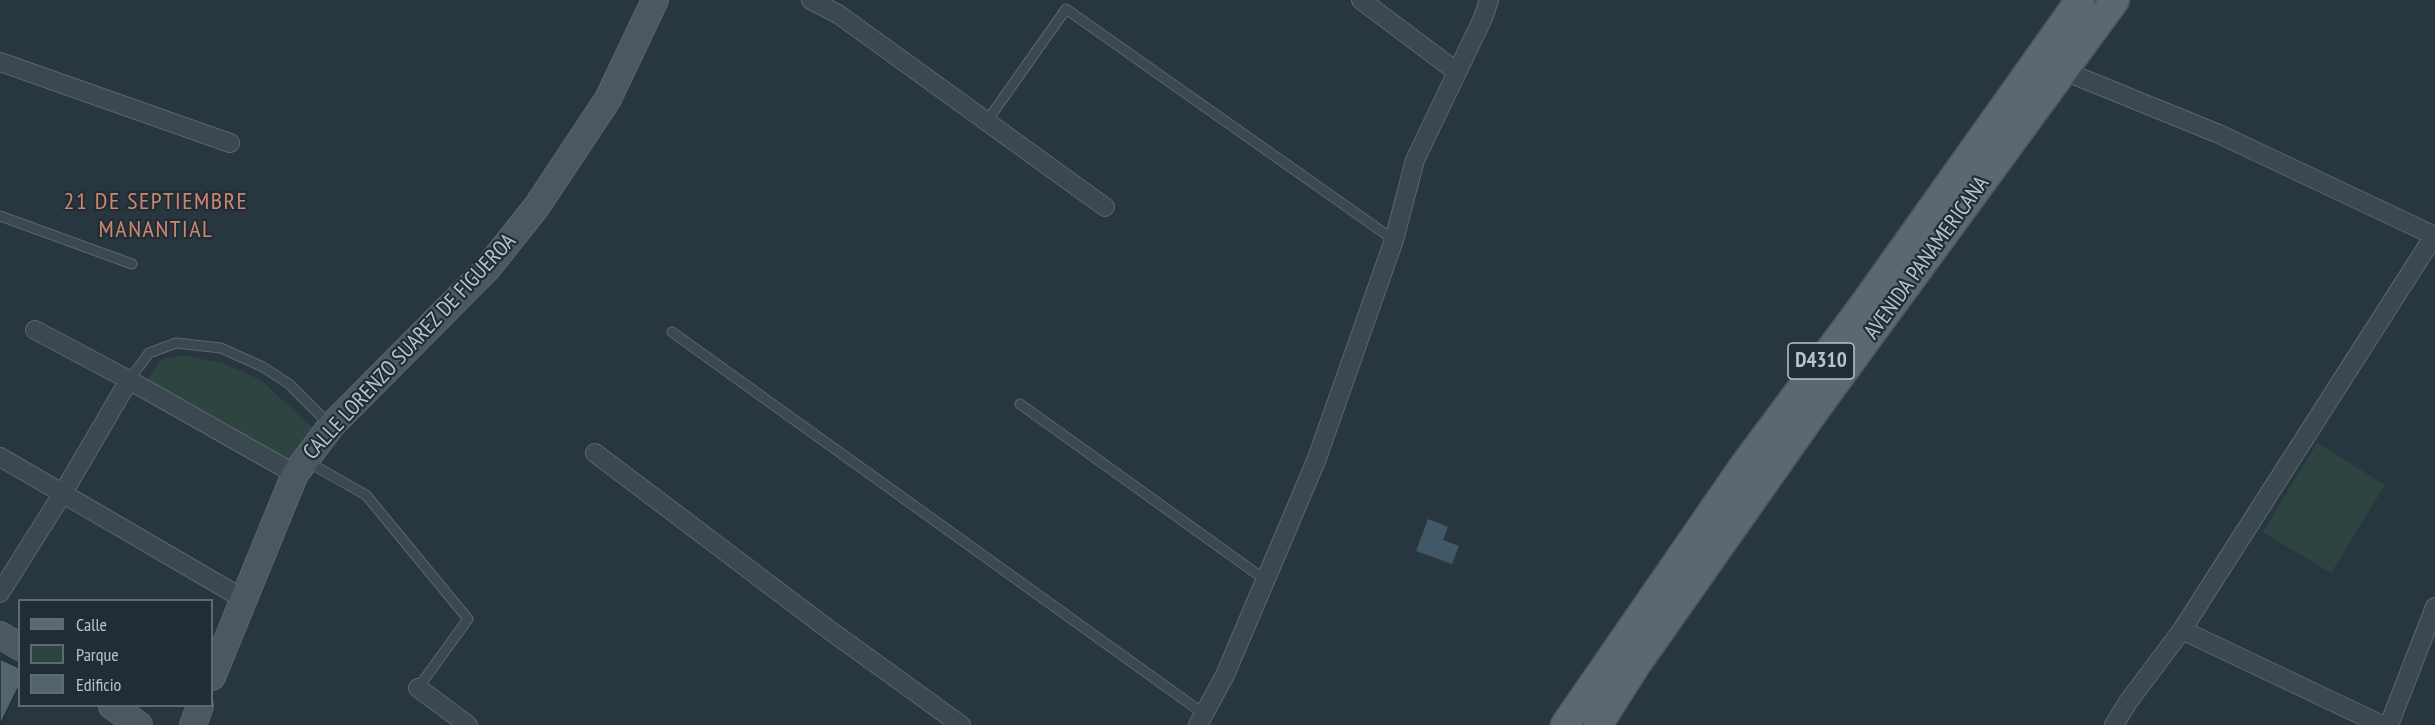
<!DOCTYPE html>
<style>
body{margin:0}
#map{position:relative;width:2435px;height:725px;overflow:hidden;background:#28373f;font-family:"PT Sans Narrow",sans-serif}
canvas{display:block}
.legend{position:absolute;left:18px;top:599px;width:195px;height:108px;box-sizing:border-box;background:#212d35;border:2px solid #5e6971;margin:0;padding:8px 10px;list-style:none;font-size:18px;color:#b9c3ca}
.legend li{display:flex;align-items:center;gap:12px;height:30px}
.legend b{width:30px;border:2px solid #5e6971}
</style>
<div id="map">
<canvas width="2435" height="725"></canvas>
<ul class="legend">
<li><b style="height:8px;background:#5b686f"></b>Calle</li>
<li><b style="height:16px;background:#2d4440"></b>Parque</li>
<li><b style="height:16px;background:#54646c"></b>Edificio</li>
</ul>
</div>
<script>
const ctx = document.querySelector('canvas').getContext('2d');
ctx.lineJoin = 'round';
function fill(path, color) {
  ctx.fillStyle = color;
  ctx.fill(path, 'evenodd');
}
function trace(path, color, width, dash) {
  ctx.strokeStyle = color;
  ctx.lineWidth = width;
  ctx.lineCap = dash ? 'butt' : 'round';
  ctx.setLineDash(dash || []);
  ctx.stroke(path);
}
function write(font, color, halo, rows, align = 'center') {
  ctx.font = font + ' "PT Sans Narrow",sans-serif';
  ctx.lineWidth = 4.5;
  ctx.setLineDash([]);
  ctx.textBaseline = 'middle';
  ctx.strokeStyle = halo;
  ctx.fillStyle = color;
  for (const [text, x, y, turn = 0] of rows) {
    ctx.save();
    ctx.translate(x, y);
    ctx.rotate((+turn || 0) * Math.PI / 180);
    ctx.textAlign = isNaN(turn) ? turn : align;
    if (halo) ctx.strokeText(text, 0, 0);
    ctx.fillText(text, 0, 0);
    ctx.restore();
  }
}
fill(new Path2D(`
 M182,355L222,363L261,380L315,430L288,459L147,379L162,359Z
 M2317,443L2385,485L2331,573L2263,532Z`), '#2d4440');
fill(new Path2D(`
 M1428,519L1448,527L1443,540L1459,546L1452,564L1416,551Z`), '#405867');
const building = new Path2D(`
 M0,659L20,668V684L0,725Z`);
fill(building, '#54646c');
trace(building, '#232f37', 1.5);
const service = new Path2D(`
 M987,121L1066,9L1394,240
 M0,216L132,264
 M672,332L1204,714
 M129,380L149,353L176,343L221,348L263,367L289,384L329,424
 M1020,404L1264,579
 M306,461L366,495L468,619L418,688`);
const minor = new Path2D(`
 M811,0L838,14L1105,207
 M1361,0L1457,72
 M0,62L230,143
 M2064,71L2219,134L2435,236
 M35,330L129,380L295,474
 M595,453L828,629L961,725
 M0,457L242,598
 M0,593L63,493L129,380
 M2182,630L2382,725
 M418,688L468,725
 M1198,725L1225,675L1316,461L1394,240L1415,160L1483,18L1489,0
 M2114,725L2128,702L2182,630L2434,236
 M2389,725L2435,607`);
const secondary = new Path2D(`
 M0,635L20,647
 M212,677L295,474L331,426L487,269L537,206L608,99L655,0
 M112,706L139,725
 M193,725L200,706`);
const primary = new Path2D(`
 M1565,725L1745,464L1865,303L2080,0
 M1598,725L1636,665L1816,409L2115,0`);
trace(service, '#5a666d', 11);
trace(minor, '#5a666d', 20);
trace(secondary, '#5a666d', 28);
trace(primary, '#49545c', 31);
trace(service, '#3c484f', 9);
trace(minor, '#3c484f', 18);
trace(secondary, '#4b5862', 26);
trace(primary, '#5b686f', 28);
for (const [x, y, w] of [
 [1821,361,66]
]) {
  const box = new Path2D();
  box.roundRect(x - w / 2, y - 18, w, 36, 4.5);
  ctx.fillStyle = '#212d35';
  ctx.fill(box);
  trace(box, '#b9c3ca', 1.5);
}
write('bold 21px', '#b9c3ca', null, [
 ["D4310",1821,361]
]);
write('22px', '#b9c3ca', '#212d35', [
 ["AVENIDA PANAMERICANA",1927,258,-54],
 ["CALLE LORENZO SUAREZ DE FIGUEROA",410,347,-47]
]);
ctx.letterSpacing = '1.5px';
write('24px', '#cd8571', '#212d35', [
 ["21 DE SEPTIEMBRE",156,202],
 ["MANANTIAL",156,230]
]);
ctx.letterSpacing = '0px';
</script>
